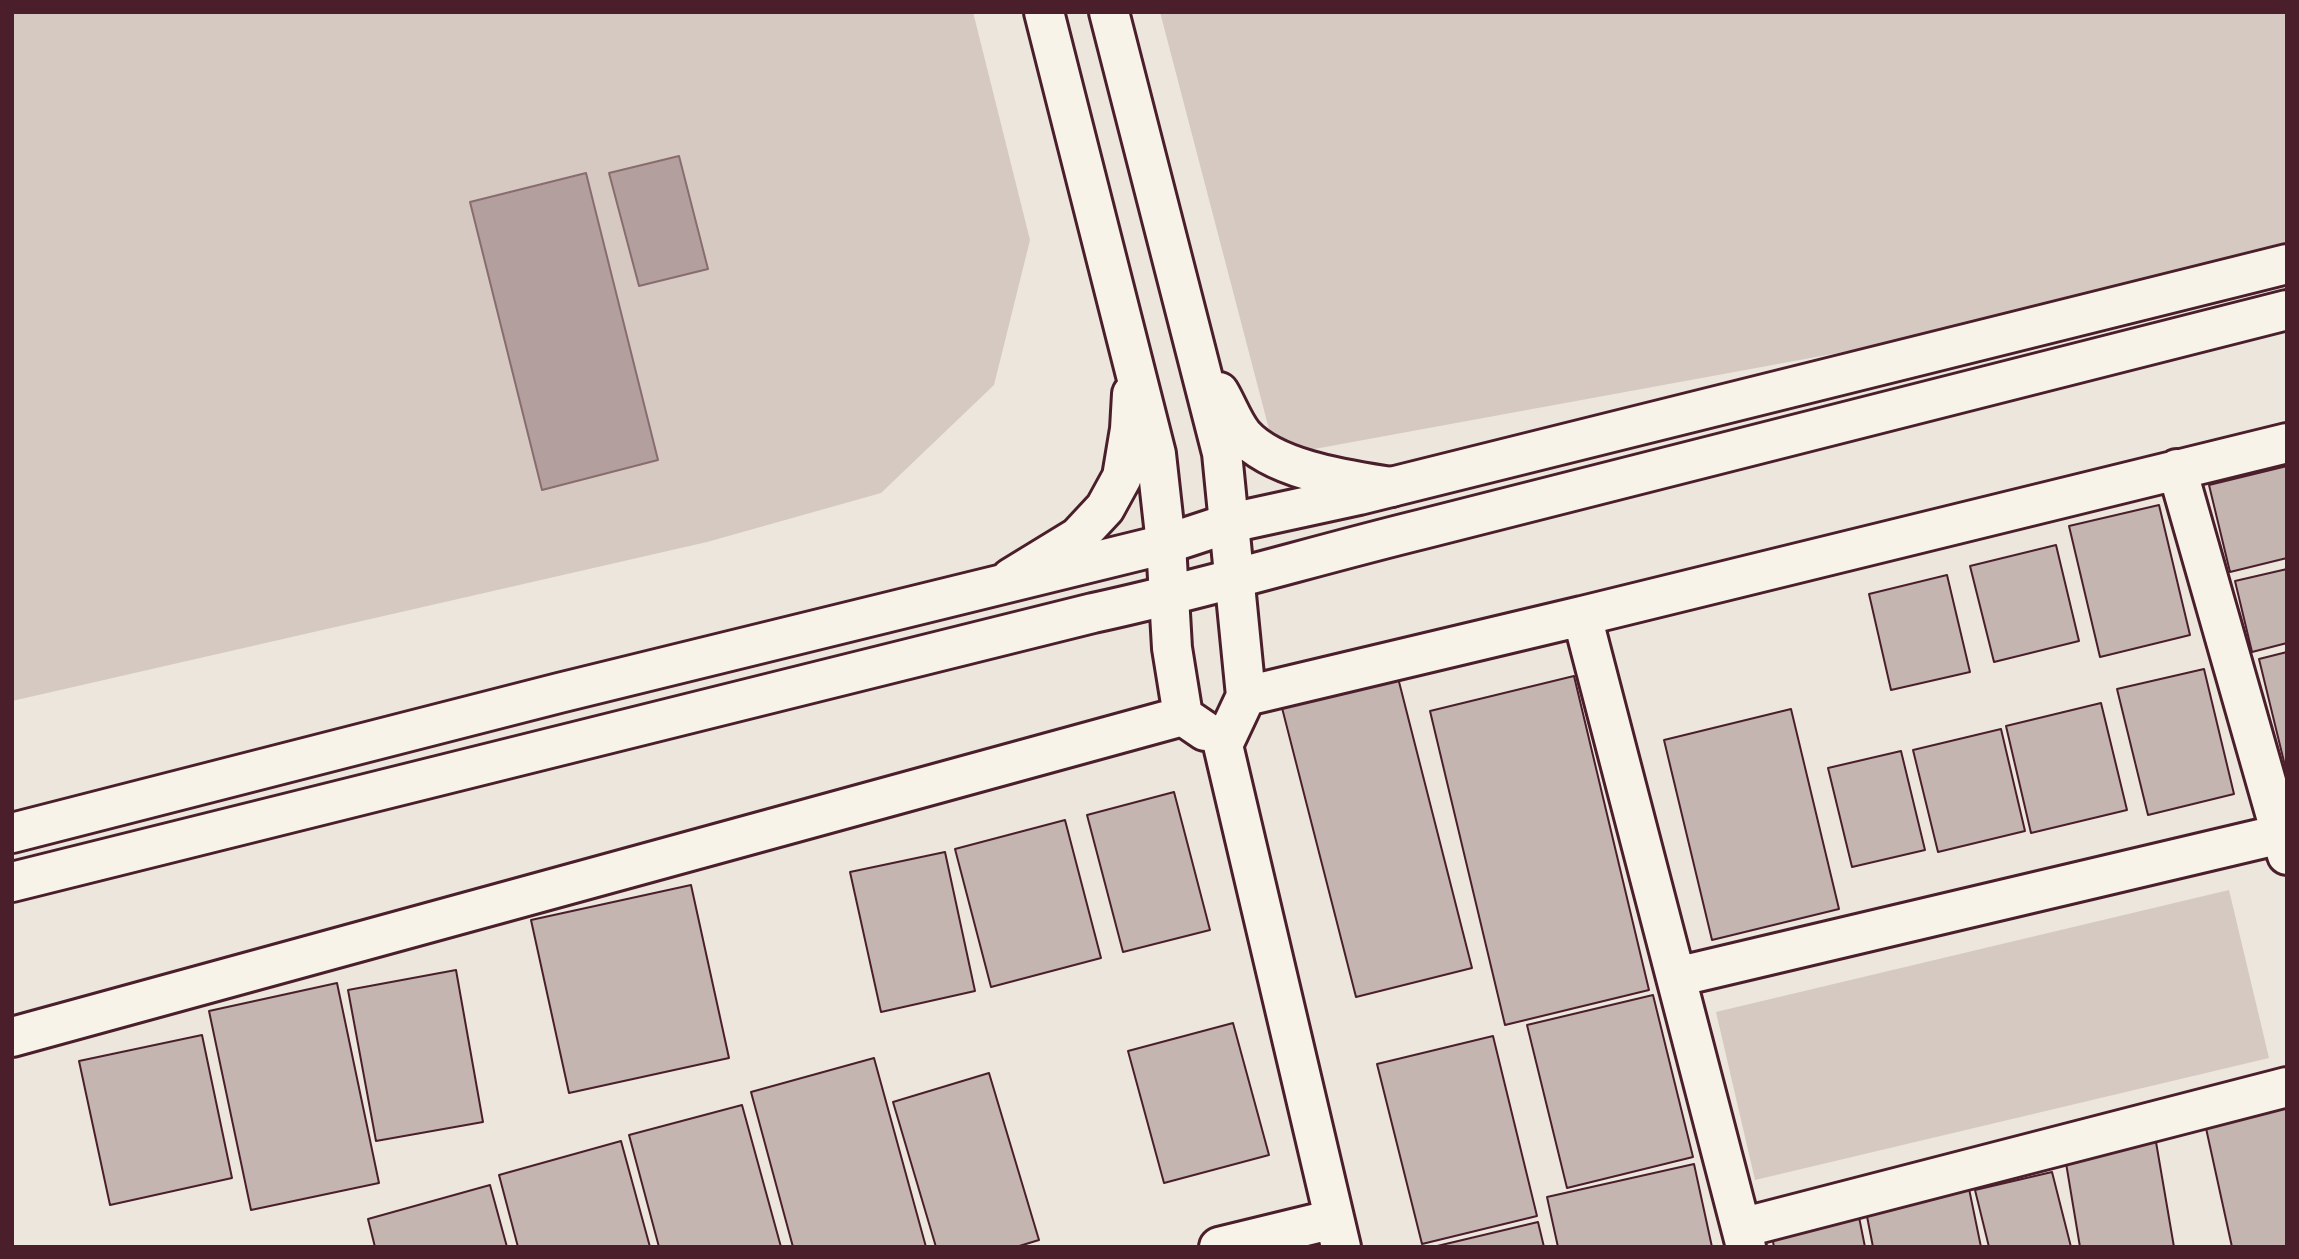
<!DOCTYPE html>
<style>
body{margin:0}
#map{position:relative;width:2299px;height:1259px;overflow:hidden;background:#ece6dd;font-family:"Playpen Sans",sans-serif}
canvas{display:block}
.frame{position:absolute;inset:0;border:14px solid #4a1f2b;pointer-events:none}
</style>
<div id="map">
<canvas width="2299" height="1259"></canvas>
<div class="frame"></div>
</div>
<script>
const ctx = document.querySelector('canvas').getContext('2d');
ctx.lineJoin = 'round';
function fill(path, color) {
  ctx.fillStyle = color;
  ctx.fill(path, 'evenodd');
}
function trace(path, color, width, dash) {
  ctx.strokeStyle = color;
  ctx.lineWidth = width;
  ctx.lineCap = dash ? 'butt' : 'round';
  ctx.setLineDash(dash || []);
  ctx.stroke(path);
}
fill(new Path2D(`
 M12,12H973L1030,240L994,385L881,493L707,542L12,701Z
 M1160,12H2287V268L2187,289L1276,456Z
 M2229,890L2269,1058L1755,1180L1716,1012Z`), '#d5c9c2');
const water = new Path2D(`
 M679,156L708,269L639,286L609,173Z
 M586,173L658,460L542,490L470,202Z`);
fill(water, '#b39f9d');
trace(water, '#896c6f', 2);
const building = new Path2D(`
 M2287,466V558L2230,572L2209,485Z
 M2159,505L2190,635L2100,657L2069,526Z
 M2056,545L2079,641L1994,662L1970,566Z
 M2287,569V643L2252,652L2235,581Z
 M1947,575L1970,672L1891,690L1869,594Z
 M2287,652V774L2259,659Z
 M2204,669L2234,794L2148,815L2117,689Z
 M1396,670L1472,968L1356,997L1280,700Z
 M1574,676L1649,990L1505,1025L1430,711Z
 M2101,703L2127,810L2031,833L2006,726Z
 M1791,709L1839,909L1712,940L1664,740Z
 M2001,729L2025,831L1938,852L1913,750Z
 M1901,751L1925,850L1852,867L1828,768Z
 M1174,792L1210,930L1123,952L1087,815Z
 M1065,820L1101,958L991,987L955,849Z
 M945,852L975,991L881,1012L850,872Z
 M691,885L729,1058L569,1093L531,920Z
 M456,970L483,1122L376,1141L348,990Z
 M337,983L379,1183L251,1210L209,1011Z
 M1653,995L1693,1157L1567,1188L1527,1025Z
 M1233,1023L1269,1155L1164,1183L1128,1051Z
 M202,1035L232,1178L110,1205L79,1061Z
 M1493,1036L1537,1216L1422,1244L1377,1064Z
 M874,1058L926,1247H793L751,1092Z
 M989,1073L1039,1240L1016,1247H936L893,1102Z
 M2287,1101V1247H2232L2204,1119Z
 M742,1105L781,1247H659L629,1135Z
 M621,1141L650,1247H518L499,1175Z
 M2156,1142L2174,1247H2080L2065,1157Z
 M1694,1164L1712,1247H1558L1547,1197Z
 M2052,1172L2071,1247H1989L1975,1190Z
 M1967,1179L1981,1247H1873L1864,1201Z
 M490,1185L507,1247H375L368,1219Z
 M1857,1207L1865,1247H1774L1770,1225Z
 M1538,1222L1544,1247H1433Z`);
fill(building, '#c4b5b0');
trace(building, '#4a1f2b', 2);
const street = new Path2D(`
 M1044,12L1156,454L1166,544L1172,648L1183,716L1205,731
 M1109,12L1222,453L1246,696L1223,745L1341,1247
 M1219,392C1227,405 1233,423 1243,435C1274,470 1347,480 1391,487
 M2177,469L2287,855
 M1011,578L1078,537L1105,508L1122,477L1130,429L1132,394
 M1246,696L1582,616
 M1676,977L2281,834
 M12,1037L1183,716
 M1741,1228L2287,1087
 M1219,1247L1334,1219
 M1746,1247L1582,616L2287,443`);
const secondary = new Path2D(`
 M12,833L559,693L1166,544L1230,523L1359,495L2287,264
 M12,882L1093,613C1205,589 1313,556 1423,529C1711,457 1999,384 2287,310`);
trace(street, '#4a1f2b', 44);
trace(secondary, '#4a1f2b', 44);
trace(street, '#f7f3e8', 38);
trace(secondary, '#f7f3e8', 38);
</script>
